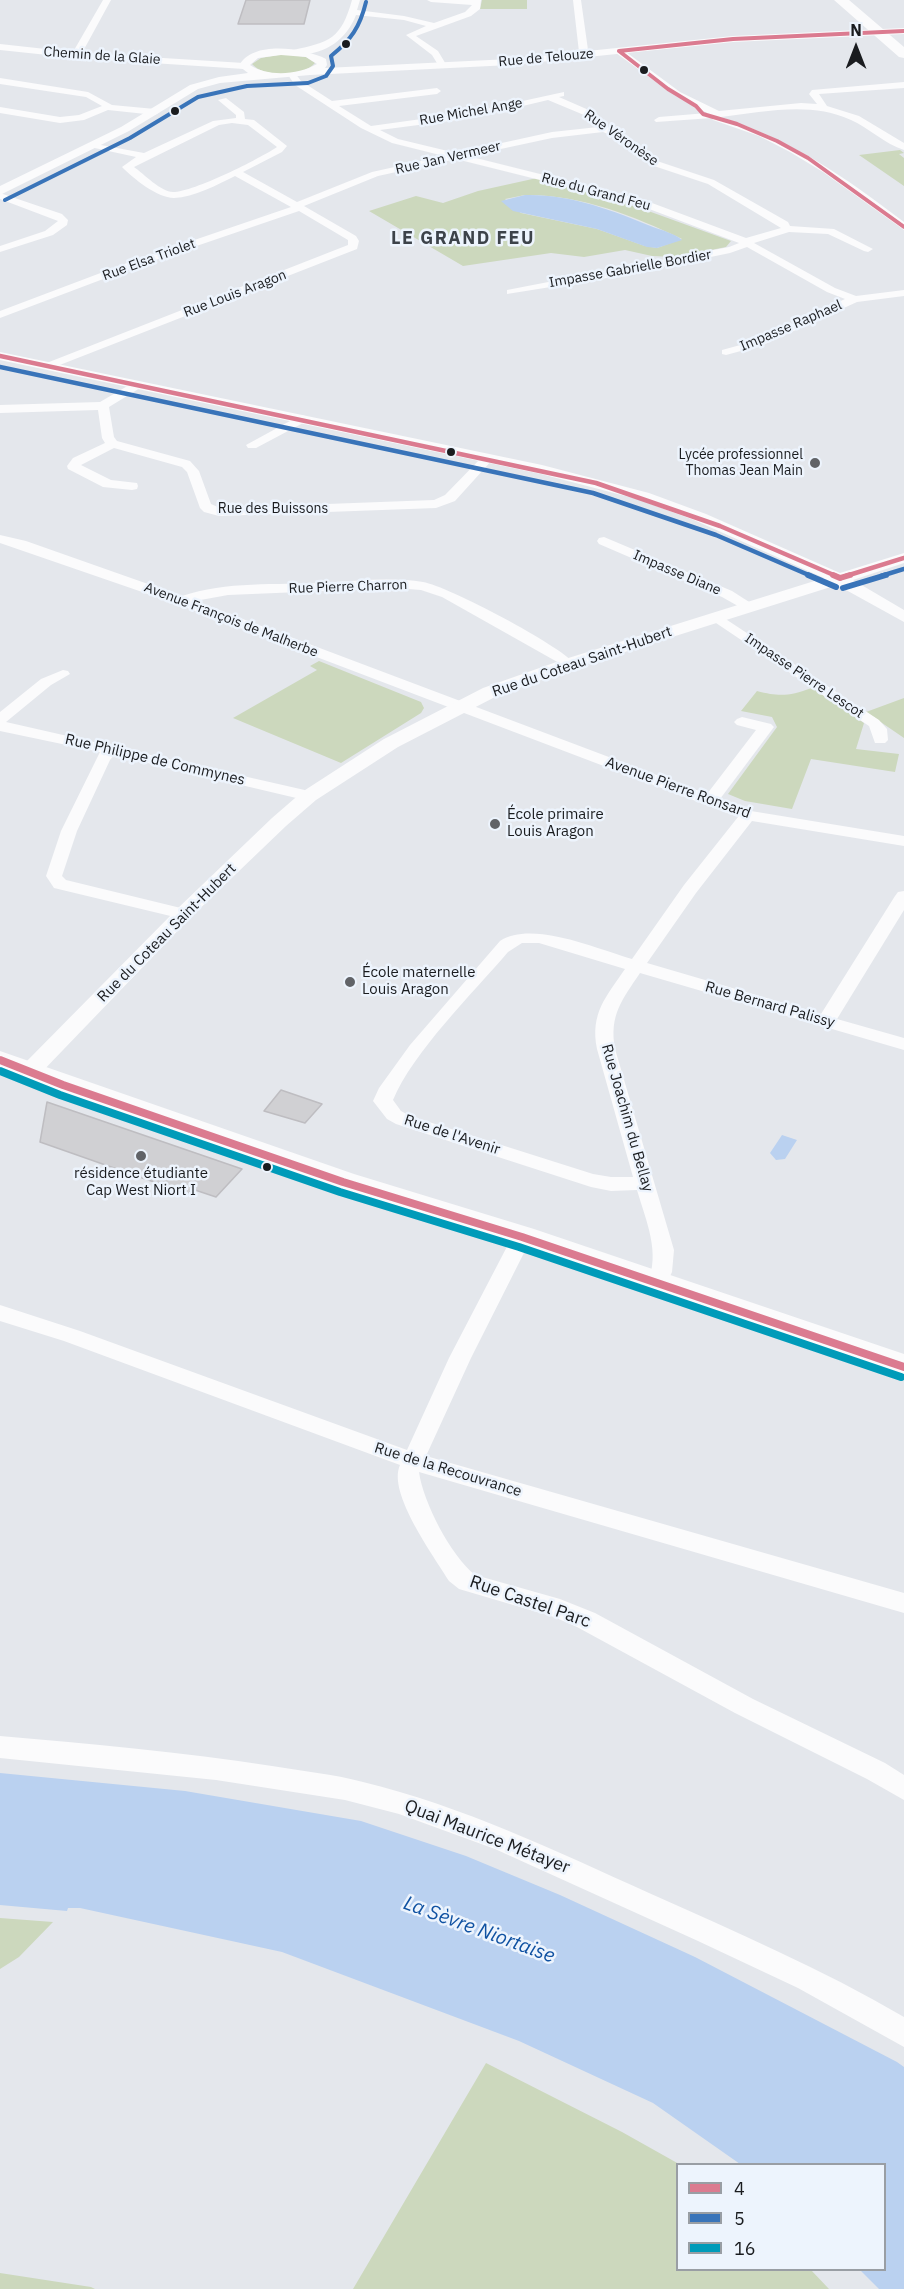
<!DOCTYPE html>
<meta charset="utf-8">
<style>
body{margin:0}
#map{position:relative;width:904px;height:2289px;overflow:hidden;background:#e4e7ec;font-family:"IBM Plex Sans",sans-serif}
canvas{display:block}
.legend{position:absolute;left:676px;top:2163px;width:210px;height:108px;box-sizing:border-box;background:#edf4fd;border:2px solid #999ea4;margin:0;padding:8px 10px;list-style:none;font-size:18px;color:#1a1c1f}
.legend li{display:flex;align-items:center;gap:12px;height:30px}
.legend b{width:30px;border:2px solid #999ea4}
.north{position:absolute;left:826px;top:18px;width:60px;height:60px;-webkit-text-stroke:4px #edf4fd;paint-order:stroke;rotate:0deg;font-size:16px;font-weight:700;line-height:24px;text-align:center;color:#1a1c1f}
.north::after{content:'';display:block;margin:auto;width:21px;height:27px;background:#1a1c1f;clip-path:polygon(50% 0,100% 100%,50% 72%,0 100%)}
</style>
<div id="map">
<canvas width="904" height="2289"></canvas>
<ul class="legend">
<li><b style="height:8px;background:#db7b90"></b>4</li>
<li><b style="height:8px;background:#3974b9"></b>5</li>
<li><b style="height:8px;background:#009bb9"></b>16</li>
</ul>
<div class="north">N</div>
</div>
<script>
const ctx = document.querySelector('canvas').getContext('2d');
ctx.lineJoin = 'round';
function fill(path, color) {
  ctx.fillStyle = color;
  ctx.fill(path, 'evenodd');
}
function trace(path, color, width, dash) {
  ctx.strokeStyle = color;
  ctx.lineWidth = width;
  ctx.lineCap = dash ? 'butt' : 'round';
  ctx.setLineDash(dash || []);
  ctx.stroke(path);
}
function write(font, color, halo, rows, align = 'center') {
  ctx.font = font + ' "IBM Plex Sans",sans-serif';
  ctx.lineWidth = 5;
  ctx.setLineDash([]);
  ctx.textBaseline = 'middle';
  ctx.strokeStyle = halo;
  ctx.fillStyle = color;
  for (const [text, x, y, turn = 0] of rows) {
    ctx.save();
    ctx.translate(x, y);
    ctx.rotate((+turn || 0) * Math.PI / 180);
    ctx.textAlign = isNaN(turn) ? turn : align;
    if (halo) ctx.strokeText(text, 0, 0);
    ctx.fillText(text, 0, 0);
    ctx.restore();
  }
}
fill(new Path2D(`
 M482,0H527V9H480Z
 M284,54L306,57L315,63C303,77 264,78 252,64L261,58Z
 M900,150L904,153L899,154L904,158V186L859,155Z
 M537,178L640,208L731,241L726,247L676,257L652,256L625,250L584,257L551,253L463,266L369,211L416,196L443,203L478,191ZM525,195C579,194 634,216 682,239L657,248L645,246L597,229L521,213L505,199Z
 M319,661L421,702L424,708L421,713L341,763L233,718L317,670L310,666Z
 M812,688L864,723L856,749L899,754L895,772L811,759L792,809L745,801L728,794L777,727L772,717L741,711L757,691C780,697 789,696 812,688Z
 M904,698V738L866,712Z
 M0,1918L53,1922L19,1957L0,1969Z
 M486,2063L622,2132L679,2164L678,2270H811L829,2289H353Z
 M0,2273L91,2287L95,2289H0Z`), '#ccd8bd');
fill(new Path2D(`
 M525,195C570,194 612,210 653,227C662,230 675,234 682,240L657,248L647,247L597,229L513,211L501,201Z
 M782,1135L797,1140L785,1159L776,1160L770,1153Z
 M0,1773L185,1791L361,1821L466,1856L560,1895L695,1957L897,2062L904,2067V2289H879L860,2270H884V2164H740L653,2103L519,2041L282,1952L80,1908H68L67,1911L0,1905Z`), '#bad1f0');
const building = new Path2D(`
 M246,0H310L304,24H238Z
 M281,1090L322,1104L305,1123L264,1111Z
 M47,1102L242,1169L216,1197L192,1189L188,1194L40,1142Z`);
fill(building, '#d0d0d3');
trace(building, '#bebdc1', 1.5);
fill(new Path2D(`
 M103,0H111L82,53L244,63L248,66L244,69L76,58L0,50V44L73,52Z
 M352,0H360L357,10L404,16L434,23L465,12L472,5L431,2L427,0H481L480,9L471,16L416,36L438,51L447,66L446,68H440L432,55L406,35L426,26L404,20L356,15C346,41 322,57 293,54V50C330,42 341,39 352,0Z
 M573,0H581L589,57H583L579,52Z
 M616,49H622L680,92L719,111L801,103L817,104L809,94L812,90L904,82V88L819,94L827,106L859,116L904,143V150C885,144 869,128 851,120C810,101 764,112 721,117C794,141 843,176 904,222V230L823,172L790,152L759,136L713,120L712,118L656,122L654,120L659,117L707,113L674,95L616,53Z
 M289,73H295L301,81L332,101L437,88L441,91L437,94L339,106L371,126L472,112L564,92V96L559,97L591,111L607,127L621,133L657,161L714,180L788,222L790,226L834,229L873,249L868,252L864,251L828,234L789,232L754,243L835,288L856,296L904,290V296L857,302L763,345L726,355L722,354V350L755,341L845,299L827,292L747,247L730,253L613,277L507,294V290L729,247L739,243L636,204L456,159L378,176L304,206L356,236L359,241L357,249L52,368H44V364L348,245V240L299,211L135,267L0,318V311L127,263L291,207L235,176C217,185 194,197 174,198C157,198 133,178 122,167L136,157L90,147V143L144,153L213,121L236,118V115L218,100L226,98L244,112L245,119L254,120L287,146L282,152L243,172L297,202L372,172L444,156L392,143L361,128L295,85L288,75ZM548,100L584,115L598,127L552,132L456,153L398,139L380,130L472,118ZM232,123L248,125L277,147C259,159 194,192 173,192C161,192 144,174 134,167L219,125ZM603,132L615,137L651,165L708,184L781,228L746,238L644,200L468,156L552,138Z
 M0,78L88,92L112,105L155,109L160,112L155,115L108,110L84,120L60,123L0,113V107L60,117L79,115L102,106L86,97L0,84Z
 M0,193L62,214L68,220L67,225L53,235L0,252V246L45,231L58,221L0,199Z
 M136,381L140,382V388L109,407L114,437L117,441L190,461L199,471L211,504L220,508L434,500L445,495L483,456H491L493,459L455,501L436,508L219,516L204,512L200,508L187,472L182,467L114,448L81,465L111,480L137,483L138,486L137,489L132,490L103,487L68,469L67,466L73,458L105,443L102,438L98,410L0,413V405L100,402Z
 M301,415L305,416V422L256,448H248L246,445Z
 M0,535L26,541L182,596C226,581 277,585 323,583C356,581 391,577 423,582C448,586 561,646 575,664L568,668L442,597L421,590L395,588L228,595L195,601L707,794L756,730L737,725L734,722L737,719L742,717L771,724L774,727L720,799L751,811L904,836V846L752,821L696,893L647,963L821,1014L895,896L898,892L904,891V910L837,1019L904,1038V1050L640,973C622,1000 609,1015 615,1049L674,1250L672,1272L664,1289L657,1291L650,1289L647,1284C661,1253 646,1221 637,1190L611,1191L591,1187L396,1124L387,1119L373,1101L379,1088L410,1045L500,941C532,920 597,949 632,959L684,885L738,817L177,604L0,543ZM522,943H539L625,969C606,997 590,1013 597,1049L633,1177H611L593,1174L410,1116L401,1111L393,1100C413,1052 473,993 508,952Z
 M604,537L732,591L757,607L755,610H745L722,597L599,544L597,541L599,538Z
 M718,614L879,720L887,729L888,740L885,743H875L869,726L713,621L711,618Z
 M63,670L68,671L70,674L51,685L6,722L309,791L317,796L309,801L114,755L110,760L77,831L62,876L66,880L189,910L192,914L189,918L183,919L54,888L46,876L61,831L100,752L0,731V712L41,679Z
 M522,1230L529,1232L532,1237L471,1358L426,1456L904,1593V1613L419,1472C423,1502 451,1556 475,1575L560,1599L595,1613L753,1699L885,1763L904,1775V1800L867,1779L735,1713L577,1627L554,1617L459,1589L449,1581C434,1556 387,1493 400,1465L64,1341L0,1321V1305L80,1331L407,1450L449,1358L512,1237L515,1232Z
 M0,1736C91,1744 182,1752 272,1766C302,1771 333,1774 363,1782C462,1806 556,1851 649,1893C736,1932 822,1969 904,2017V2047L798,1988L698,1941L495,1849L399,1814L345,1800L216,1780L0,1758Z`), '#fbfbfc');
fill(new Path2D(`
 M904,28V34L733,42L510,65L310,75L220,83L198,89L129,131L0,195V186L121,127L190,85L219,77L248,73L239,66C252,40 304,48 326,59L327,65L325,68L510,59L733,36ZM281,55L306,57L317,64C298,75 268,77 250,65L258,58Z
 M0,352L542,465L649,493L706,514L840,573L904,553V563L853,580L904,610V622L837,585L574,668L497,696L398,747L316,800L286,826L190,918L38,1076L30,1078L22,1076L18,1071L22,1066L176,910L272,818L302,792L384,739L483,688L562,660L824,578L694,520L637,499L541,474L0,360Z`), '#fbfbfc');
fill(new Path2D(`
 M834,0H849L904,47V58L899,57Z
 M0,1051L354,1174L534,1229L904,1354V1380C771,1340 641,1287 509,1245C338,1190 166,1138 0,1071Z`), '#fbfbfc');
trace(new Path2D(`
 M619,51L668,89L696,106L703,114L737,124L777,141L808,158L904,227
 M619,51L733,39L904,31`), '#db7b90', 4);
trace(new Path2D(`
 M0,356L596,483L720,526L836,576
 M846,576L904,558`), '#db7b90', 4.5);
trace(new Path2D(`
 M833,575L840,578
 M840,578L850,575`), '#db7b90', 6);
trace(new Path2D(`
 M0,1060L63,1085L343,1182L522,1237L904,1367`), '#db7b90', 8);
trace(new Path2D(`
 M5,200L130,138L198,97L247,86L308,83L326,76L333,66L331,56C351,40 360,27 366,2`), '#3974b9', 4);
trace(new Path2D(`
 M0,367L593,493L716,535L811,576
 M881,576L904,569`), '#3974b9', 4.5);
trace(new Path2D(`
 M808,575L836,587
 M843,588L886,575`), '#3974b9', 6);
trace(new Path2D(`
 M0,1071L60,1095L340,1192L519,1247L901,1377`), '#009bb9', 8);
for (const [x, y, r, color] of [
 [346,44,5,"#1a1c1f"],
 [644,70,5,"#1a1c1f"],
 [175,111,5,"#1a1c1f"],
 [451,452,5,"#1a1c1f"],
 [815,463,6,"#616367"],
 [495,824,6,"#616367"],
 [350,982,6,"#616367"],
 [141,1156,6,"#616367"],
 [267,1167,5,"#1a1c1f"]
]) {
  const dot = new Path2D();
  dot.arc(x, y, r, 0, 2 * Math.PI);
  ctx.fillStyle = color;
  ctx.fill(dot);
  trace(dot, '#edf4fd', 2);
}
write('14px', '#1a1c1f', '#edf4fd', [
 ["Chemin de la Glaie",102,56,4],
 ["Rue de Telouze",546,58,-5],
 ["Rue Michel Ange",471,112,-10],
 ["Rue Véronèse",621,138,35],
 ["Rue Jan Vermeer",448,158,-13],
 ["Rue du Grand Feu",596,192,15],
 ["Rue Elsa Triolet",149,260,-20],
 ["Impasse Gabrielle Bordier",630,269,-10],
 ["Rue Louis Aragon",235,294,-21],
 ["Impasse Raphael",791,326,-23],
 ["Rue des Buissons",273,509],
 ["Impasse Diane",677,573,23],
 ["Rue Pierre Charron",348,587,-2],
 ["Avenue François de Malherbe",231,620,21],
 ["Impasse Pierre Lescot",804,676,34]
]);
write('14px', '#1a1c1f', '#edf4fd', [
 ["Lycée professionnel",803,455],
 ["Thomas Jean Main",803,471]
], 'right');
write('15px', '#1a1c1f', '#edf4fd', [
 ["Rue du Coteau Saint-Hubert",582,662,-19],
 ["Rue Philippe de Commynes",155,760,13],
 ["Avenue Pierre Ronsard",678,788,20],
 ["Rue du Coteau Saint-Hubert",167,933,-45],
 ["Rue Bernard Palissy",770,1005,16],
 ["Rue Joachim du Bellay",627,1118,74],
 ["Rue de l'Avenir",452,1135,18],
 ["Rue de la Recouvrance",448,1470,17]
]);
write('15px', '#1a1c1f', '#edf4fd', [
 ["École primaire",507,815],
 ["Louis Aragon",507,832],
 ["École maternelle",362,973],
 ["Louis Aragon",362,990],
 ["résidence étudiante",141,1174,"center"],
 ["Cap West Niort I",141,1191,"center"]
], 'left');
ctx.letterSpacing = '1.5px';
write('bold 18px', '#3d434a', '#edf4fd', [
 ["LE GRAND FEU",463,239]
]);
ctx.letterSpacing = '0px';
write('18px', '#1a1c1f', '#edf4fd', [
 ["Rue Castel Parc",530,1602,19],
 ["Quai Maurice Métayer",487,1837,21]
]);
write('italic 20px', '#1052a2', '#edf4fd', [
 ["La Sèvre Niortaise",479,1930,20]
]);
</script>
